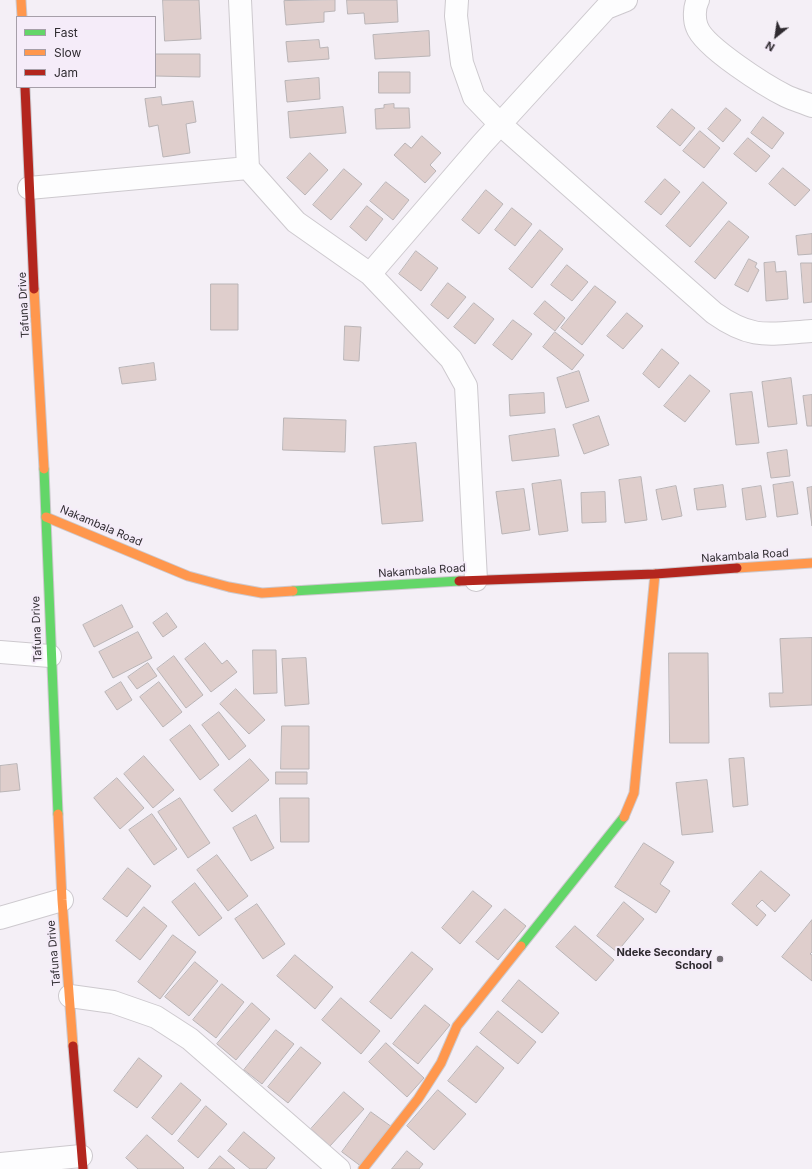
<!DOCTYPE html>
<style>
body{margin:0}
#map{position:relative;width:812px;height:1169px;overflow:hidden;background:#f4eff6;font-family:Inter,sans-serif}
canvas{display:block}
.legend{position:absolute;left:16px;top:16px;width:140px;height:72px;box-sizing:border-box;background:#f5ecf9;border:1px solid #a69fa9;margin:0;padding:5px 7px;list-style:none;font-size:12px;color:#2f2b30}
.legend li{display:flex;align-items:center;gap:8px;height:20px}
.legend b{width:20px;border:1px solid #a69fa9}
.north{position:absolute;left:756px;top:16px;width:40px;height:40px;-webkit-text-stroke:3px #f5ecf9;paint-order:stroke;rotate:210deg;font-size:11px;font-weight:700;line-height:16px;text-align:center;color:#2f2b30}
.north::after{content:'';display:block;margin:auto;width:14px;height:18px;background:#2f2b30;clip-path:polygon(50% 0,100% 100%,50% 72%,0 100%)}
</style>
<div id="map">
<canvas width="812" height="1169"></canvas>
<ul class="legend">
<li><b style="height:5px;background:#63d668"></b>Fast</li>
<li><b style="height:5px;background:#ff974d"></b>Slow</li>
<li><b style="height:5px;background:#b3261e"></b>Jam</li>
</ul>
<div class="north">N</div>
</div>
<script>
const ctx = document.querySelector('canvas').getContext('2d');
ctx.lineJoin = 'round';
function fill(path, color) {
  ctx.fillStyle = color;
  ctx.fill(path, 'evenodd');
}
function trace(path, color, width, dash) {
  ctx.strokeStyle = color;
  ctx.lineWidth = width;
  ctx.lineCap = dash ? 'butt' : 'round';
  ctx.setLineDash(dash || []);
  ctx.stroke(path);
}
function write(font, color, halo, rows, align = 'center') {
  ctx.font = font + ' Inter,sans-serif';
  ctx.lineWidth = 4;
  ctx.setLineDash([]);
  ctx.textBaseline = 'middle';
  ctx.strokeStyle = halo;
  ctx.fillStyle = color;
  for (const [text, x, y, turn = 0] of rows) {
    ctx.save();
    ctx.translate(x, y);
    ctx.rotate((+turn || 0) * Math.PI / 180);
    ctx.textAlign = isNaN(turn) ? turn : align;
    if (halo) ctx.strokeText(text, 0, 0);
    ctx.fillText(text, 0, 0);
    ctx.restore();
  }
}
const building = new Path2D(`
 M163,0H199L201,39L165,41Z
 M335,0V11L324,12V22L286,25L284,1Z
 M347,0H397L398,22L365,24L364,13L348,14Z
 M429,31L430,56L375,59L373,35Z
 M319,40L320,48L328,47L329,59L288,62L286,42Z
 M155,54H200V77L155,76Z
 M379,72H410V93H379Z
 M319,78L320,99L287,102L285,81Z
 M161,97L162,105L193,101L196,122L186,124L190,153L163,157L158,125L149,127L145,99Z
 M394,104V108H409L410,128L376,129L375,109L384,108V105Z
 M343,107L346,133L290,138L288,112Z
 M726,108L741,120L723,142L708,129Z
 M672,109L695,128L680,146L657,127Z
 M763,117L784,133L772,149L751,133Z
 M700,131L720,148L704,168L683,151Z
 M422,136L441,153L430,165L436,171L425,183L394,155L405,143L411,148Z
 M748,138L770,156L756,172L734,154Z
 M310,153L328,170L305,195L287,178Z
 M783,168L810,190L795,206L769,184Z
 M344,169L362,184L331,220L313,205Z
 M665,179L680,192L661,215L645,202Z
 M386,182L409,200L393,220L370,201Z
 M703,182L727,203L690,247L666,226Z
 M486,190L503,204L479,234L462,220Z
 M367,206L383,219L366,241L350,227Z
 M512,208L532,224L515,246L495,230Z
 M729,221L749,237L715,279L695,262Z
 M540,230L563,249L532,288L509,269Z
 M812,234V254L798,255L796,236Z
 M416,251L438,268L421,291L399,274Z
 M749,259L757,263L755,267L759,270L748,292L735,285Z
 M775,262L776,272L786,271L788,299L766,301L764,263Z
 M801,263H812V302L804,303Z
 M567,265L588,282L572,301L551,285Z
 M448,283L466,297L448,319L431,305Z
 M211,284H238V330H211Z
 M595,286L616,302L582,345L561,328Z
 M545,301L565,318L555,331L534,314Z
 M474,303L494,319L475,344L454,327Z
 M627,313L643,326L623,349L607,336Z
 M513,320L532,334L512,360L493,345Z
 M345,326L361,327L359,361L344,360Z
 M555,332L584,355L572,370L543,347Z
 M662,349L679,363L659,388L643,374Z
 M154,363L156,380L122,384L119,368Z
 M579,371L589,401L566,408L557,378Z
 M690,375L710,391L685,422L664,406Z
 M791,378L797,424L768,427L762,382Z
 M752,392L759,443L736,445L730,394Z
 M544,393L545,413L510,416L509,395Z
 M812,395V426H807L803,396Z
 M599,416L609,445L584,454L573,425Z
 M284,418L346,420L345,452L283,450Z
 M555,429L559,456L512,461L509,436Z
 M416,443L423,521L382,524L374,447Z
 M787,450L790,476L771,478L767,453Z
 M641,477L647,520L625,523L619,480Z
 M561,480L568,531L539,535L532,484Z
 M793,482L798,514L777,517L773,485Z
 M723,485L726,507L697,510L694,489Z
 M676,486L682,516L662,520L656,490Z
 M761,486L766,517L746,520L742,489Z
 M812,487V526L807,488Z
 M524,489L530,530L502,534L496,492Z
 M605,492L606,522L582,523L581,493Z
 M122,605L133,627L94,647L83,625Z
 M167,613L177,627L163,637L153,623Z
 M138,632L152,658L113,678L99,652Z
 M812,638V705L770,707L769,693H783L780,639Z
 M205,643L222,664L227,660L237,672L211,692L185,659Z
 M253,650H276L277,693L254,694Z
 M669,653H708L709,743H670Z
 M174,656L203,695L186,708L157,669Z
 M306,658L309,704L285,706L282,659Z
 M148,663L157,676L137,689L128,677Z
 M121,682L132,700L117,710L105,692Z
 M159,682L182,712L163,727L140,697Z
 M236,689L265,720L249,734L220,704Z
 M219,712L246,746L229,760L202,725Z
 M190,725L219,765L200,780L170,740Z
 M282,726H309V769H281Z
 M144,756L174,790L153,808L124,774Z
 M744,758L748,805L733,807L729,759Z
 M250,759L269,780L232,812L214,790Z
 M17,764L20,790L0,792V766Z
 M276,772H307V784H276Z
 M117,778L144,808L120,829L94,798Z
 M707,780L713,832L682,835L676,783Z
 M180,798L210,843L188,858L158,812Z
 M280,798H309V842H281Z
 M152,814L177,849L154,865L129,830Z
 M256,815L274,848L251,861L233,828Z
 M644,843L674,862L660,884L670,891L656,913L615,887Z
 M217,855L248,896L228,911L197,870Z
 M128,868L151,886L127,917L103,899Z
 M761,871L790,895L775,912L762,900L756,906L766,915L757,926L732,904Z
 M195,883L222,918L199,936L172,902Z
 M473,891L492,906L460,944L442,928Z
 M624,902L644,919L617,952L597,936Z
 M257,904L285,944L263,959L235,919Z
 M144,907L167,926L140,960L116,941Z
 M505,909L526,926L498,960L476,942Z
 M812,920V952L810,954L812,955V981L782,957Z
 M575,926L614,960L596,981L556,947Z
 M173,935L196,952L160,999L138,982Z
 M412,952L433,969L391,1019L370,1002Z
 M295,955L333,987L315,1009L277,976Z
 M195,962L218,981L189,1016L165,997Z
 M519,980L559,1013L542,1033L502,1001Z
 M222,984L244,1002L216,1038L193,1020Z
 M341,998L380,1031L361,1054L322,1020Z
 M252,1003L270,1019L236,1060L217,1044Z
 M425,1005L450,1025L418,1064L393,1044Z
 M498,1011L536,1042L518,1064L480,1033Z
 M276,1030L294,1044L262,1084L244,1070Z
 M386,1043L424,1078L407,1097L369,1062Z
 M477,1046L504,1068L476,1103L448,1081Z
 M301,1047L321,1063L288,1103L268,1087Z
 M139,1058L162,1076L137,1108L114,1091Z
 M181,1083L201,1100L172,1135L152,1118Z
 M438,1090L466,1114L434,1150L407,1126Z
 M344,1092L364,1109L330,1146L311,1129Z
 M206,1106L227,1124L198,1158L178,1141Z
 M371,1112L392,1127L362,1167L342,1152Z
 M244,1132L275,1158L266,1169H250L228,1151Z
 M147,1135L184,1168L183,1169H138L126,1158Z
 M407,1151L423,1164L419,1169H392Z
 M220,1156L235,1169H209Z`);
fill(building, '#dfcecc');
trace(building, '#b9b4b6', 1);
const street = new Path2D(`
 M240,0L248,168L296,222L370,274L451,359L466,386L476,580
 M457,0L456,16L462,63L474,97L500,124L714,313C752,340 768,334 812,331
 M698,0C694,7 694,20 697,27C704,47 766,86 786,96C794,100 803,102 812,106
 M29,188L248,168
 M370,274L482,144L606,8L626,0
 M0,652L50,656
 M0,918L62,900
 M70,996L113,1002L156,1017L190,1039L339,1169
 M0,1164L81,1156`);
const fast = new Path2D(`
 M44,469L58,814
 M293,591L459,581
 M521,946L624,817`);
const slow = new Path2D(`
 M21,0L22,17
 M34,289L44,469
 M46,517L188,576L229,587L262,593L293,591
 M737,568L812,563
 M58,814L62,900L73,1046
 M624,817L634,793L655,574
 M363,1169L418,1099L441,1063L457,1026L521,946`);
const jam = new Path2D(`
 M25,87L34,289
 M459,581L655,574L737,568
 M73,1046L83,1169`);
trace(street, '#cdc9ce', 24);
trace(fast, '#cdc9ce', 11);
trace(slow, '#cdc9ce', 11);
trace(jam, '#cdc9ce', 11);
trace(street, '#fdfdfe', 22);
trace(fast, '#63d668', 9);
trace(slow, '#ff974d', 9);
trace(jam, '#b3261e', 9);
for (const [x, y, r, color] of [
 [720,959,4,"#747075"]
]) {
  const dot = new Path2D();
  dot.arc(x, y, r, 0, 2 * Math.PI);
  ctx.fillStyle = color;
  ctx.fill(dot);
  trace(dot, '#f5ecf9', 1.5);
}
write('11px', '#2f2b30', '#f5ecf9', [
 ["Tafuna Drive",24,305,-93],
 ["Nakambala Road",101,526,23],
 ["Nakambala Road",745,556,-4],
 ["Nakambala Road",422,571,-4],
 ["Tafuna Drive",37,629,-92],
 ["Tafuna Drive",54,953,-95]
]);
write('bold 11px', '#2f2b30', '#f5ecf9', [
 ["Ndeke Secondary",712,953],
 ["School",712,966]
], 'right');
</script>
